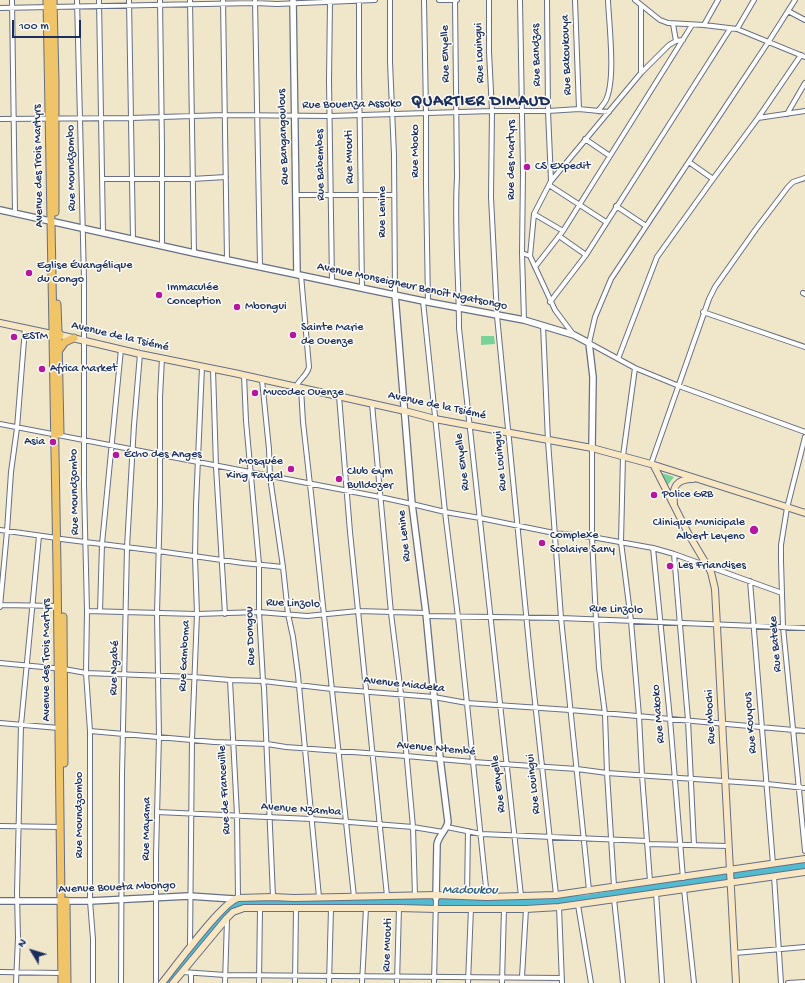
<!DOCTYPE html>
<meta charset="utf-8">
<style>
body{margin:0}
#map{position:relative;width:805px;height:983px;overflow:hidden;background:#f0e6ca;font-family:"Gochi Hand",sans-serif}
canvas{display:block}
.north{position:absolute;left:12px;top:931px;width:40px;height:40px;-webkit-text-stroke:3px #fdfcf7;paint-order:stroke;rotate:308deg;font-size:11px;font-weight:700;line-height:16px;text-align:center;color:#1b2f5e}
.north::after{content:'';display:block;margin:auto;width:14px;height:18px;background:#1b2f5e;clip-path:polygon(50% 0,100% 100%,50% 72%,0 100%)}
.scale{position:absolute;left:12px;top:20px;width:69px;height:18px;box-sizing:border-box;border:2px solid #1b2f5e;border-top:0;padding-left:5px;font-size:12px;line-height:14px;white-space:nowrap;color:#1b2f5e;-webkit-text-stroke:3px #fdfcf7;paint-order:stroke}
</style>
<div id="map">
<canvas width="805" height="983"></canvas>
<div class="north">N</div>
<div class="scale">100 m</div>
</div>
<script>
const ctx = document.querySelector('canvas').getContext('2d');
ctx.lineJoin = 'round';
function fill(path, color) {
  ctx.fillStyle = color;
  ctx.fill(path, 'evenodd');
}
function trace(path, color, width, dash) {
  ctx.strokeStyle = color;
  ctx.lineWidth = width;
  ctx.lineCap = dash ? 'butt' : 'round';
  ctx.setLineDash(dash || []);
  ctx.stroke(path);
}
function write(font, color, halo, rows, align = 'center') {
  ctx.font = font + ' "Gochi Hand",sans-serif';
  ctx.lineWidth = 3;
  ctx.setLineDash([]);
  ctx.textBaseline = 'middle';
  ctx.strokeStyle = halo;
  ctx.fillStyle = color;
  for (const [text, x, y, turn = 0] of rows) {
    ctx.save();
    ctx.translate(x, y);
    ctx.rotate((+turn || 0) * Math.PI / 180);
    ctx.textAlign = isNaN(turn) ? turn : align;
    if (halo) ctx.strokeText(text, 0, 0);
    ctx.fillText(text, 0, 0);
    ctx.restore();
  }
}
fill(new Path2D(`
 M481,336H494L495,344L481,345Z
 M659,472L674,477L667,486Z`), '#78d299');
trace(new Path2D(`
 M168,983L226,912L236,906L245,903L550,902L587,899L654,888L805,866`), '#52bbd0', 8);
const minor = new Path2D(`
 M12,0L15,213
 M77,0L84,279V486L87,611L86,673L90,731V901L93,939V983
 M99,0L103,232
 M129,0L133,239
 M160,0L162,146V245
 M190,0L194,253
 M223,0L227,259
 M255,0L260,266
 M390,0V62L394,155L395,294
 M424,0L426,113V185L428,302
 M439,0H457
 M455,0L457,177C454,227 459,278 459,328L521,896
 M489,0V52L492,111L491,197L497,316L531,665L556,895
 M520,0L523,172L522,253L524,320
 M547,0L548,111L551,181
 M575,0L579,109
 M635,0L660,20L668,23L704,25L737,29L805,57
 M795,0L769,41L611,279L595,317L589,343L635,368L679,386L805,432
 M330,1L329,81L332,282
 M359,1V72L362,288
 M641,5V73
 M0,8L255,3L277,4L375,0
 M788,11L805,20
 M673,24L676,41
 M704,25L718,0
 M737,29L754,0
 M598,111C601,107 604,104 606,100C616,79 609,25 608,0
 M787,114L805,83
 M758,118L805,111
 M0,119L131,118L224,115L330,116L492,111H548L579,109L609,112
 M585,139L610,156
 M689,162L713,179
 M102,179H192L226,177
 M549,185L606,222
 M297,195H394
 M616,206L646,226
 M534,214L563,231
 M559,236L586,255
 M522,253L530,256L534,214L551,181L641,73L669,45L676,41L683,40
 M530,256L555,310L573,334
 M535,267L563,231L692,25
 M803,293L805,294
 M423,301L445,512L458,617L487,897
 M550,302L586,255L730,29
 M703,312L805,347
 M543,325L548,441L561,618L589,890
 M618,359L657,257L713,179L758,118L801,55
 M635,368L623,456L621,542L631,621L639,716L642,775L650,881
 M213,369L216,467L225,614
 M244,375L246,421L259,564V612L263,681L264,688L273,897
 M262,380L269,449L270,477L283,567L288,614L293,637L298,675L319,897
 M296,387C299,379 307,376 309,367L301,275
 M301,388L303,422C321,580 337,738 354,897
 M339,396L350,532L387,896
 M372,404L391,613L401,694L413,827L415,896
 M0,424L380,497L412,504L445,512L480,518L554,533L592,537L653,548L674,554L782,593
 M805,437L787,508L781,545V561L783,627L805,851
 M592,448V537L596,620L599,668L605,714L607,773L614,886
 M651,464L709,299L715,287L756,229L788,187L793,182L805,178
 M0,530L57,538
 M61,539L158,551L243,563L283,567
 M653,548L670,719L683,878
 M674,554L688,720L694,845
 M750,581L773,864
 M0,605L58,606
 M0,607L7,531L11,472L17,428L25,328
 M87,611L197,614L259,612L307,616L358,611L426,613
 M100,611L102,544L121,349
 M426,616L561,618L805,628
 M0,663L64,669L86,673L194,677L230,680L263,681L332,689L434,697L467,703L570,710L805,731
 M230,680L237,815L238,898
 M0,723L59,728
 M90,731L214,742L267,744L286,747L406,756L473,762L577,769L607,773L767,784L805,788
 M157,812L311,819L413,827L443,832
 M0,826L60,827
 M447,827L481,834L647,841
 M647,844L729,846
 M774,876L781,983
 M684,889L694,983
 M656,892L662,983
 M467,896L468,831
 M614,899L623,983
 M578,905L591,983
 M559,907L562,983
 M190,946L192,739L197,614L195,557L196,505L202,367
 M735,953L805,947
 M0,972L61,973
 M183,972L225,975L562,978
 M191,974V983
 M522,977L526,909
 M16,983L18,938L17,893L21,725L39,536
 M121,983L122,774L127,547L134,425L140,354
 M156,983V856L159,736L157,613L160,503V397L162,358
 M225,983L227,919
 M259,983L260,908
 M295,983L296,908
 M329,983L331,908
 M362,983L366,908
 M397,983L399,908
 M434,983L436,898
 M468,983L471,908
 M502,983L504,908
 M788,983L805,982`);
const tertiary = new Path2D(`
 M293,0L297,274
 M0,210L194,253L428,302L524,320L574,335L589,343L593,377L592,448
 M395,294L412,504L426,613L440,758L448,822C446,831 439,835 437,844L436,898
 M0,901H90L189,896L234,899`);
const secondary = new Path2D(`
 M0,323L52,334
 M60,335L140,354L234,373L405,411L435,419L592,448L651,464L805,513
 M654,466L689,535L711,572L715,589L736,983
 M674,503C672,487 676,479 693,479
 M162,983C175,967 222,902 238,898L273,897L294,898L436,895L487,897L556,895L805,859
 M173,983L227,918L233,912L244,908H399L436,909H526L559,907L805,872`);
const primary = new Path2D(`
 M47,0L53,332L52,334L54,338L58,337L60,335L58,332H53
 M53,0L55,80V212
 M57,304L58,332
 M53,337L57,567L62,983
 M58,337L60,433
 M59,350L65,342L74,338
 M63,617L64,763
 M66,901L67,983`);
trace(minor, '#666f84', 6);
trace(tertiary, '#666f84', 8);
trace(secondary, '#666f84', 8);
trace(primary, '#666f84', 9);
trace(minor, '#fff', 4);
trace(tertiary, '#fff', 5.5);
trace(secondary, '#f9e7c3', 6);
trace(primary, '#f0c469', 7);
for (const [x, y, r, color] of [
 [527,167,4,"#b5179e"],
 [29,273,4,"#b5179e"],
 [159,295,4,"#b5179e"],
 [237,307,4,"#b5179e"],
 [293,335,4,"#b5179e"],
 [14,337,4,"#b5179e"],
 [42,369,4,"#b5179e"],
 [255,393,4,"#b5179e"],
 [53,442,4,"#b5179e"],
 [116,455,4,"#b5179e"],
 [291,469,4,"#b5179e"],
 [339,479,4,"#b5179e"],
 [654,495,4,"#b5179e"],
 [754,530,5,"#b5179e"],
 [542,543,4,"#b5179e"],
 [670,566,4,"#b5179e"]
]) {
  const dot = new Path2D();
  dot.arc(x, y, r, 0, 2 * Math.PI);
  ctx.fillStyle = color;
  ctx.fill(dot);
  trace(dot, '#fdfcf7', 1.5);
}
write('12px', '#1b2f5e', '#fdfcf7', [
 ["Rue Louingui",480,53,-92],
 ["Rue Enyelle",446,54,-91],
 ["Rue Bandzas",537,55,-91],
 ["Rue Bakoukouya",567,55,-92],
 ["Rue Bouenza Assoko",352,105,-1],
 ["Rue Bangangoulous",284,137,-92],
 ["Rue Mboko",416,151,-90],
 ["Rue Mvouti",350,157,-91],
 ["Rue des Martyrs",512,160,-90],
 ["Rue Babembes",321,165,-91],
 ["Avenue des Trois Martyrs",39,166,-91],
 ["Rue Moundzombo",72,168,-91],
 ["Rue Lenine",383,212,-90],
 ["Avenue Monseigneur Benoît Ngatsongo",412,287,12],
 ["Avenue de la Tsiémé",120,337,13],
 ["Avenue de la Tsiémé",437,406,12],
 ["Rue Louingui",501,461,-95],
 ["Rue Enyelle",463,462,-97],
 ["Rue Moundzombo",75,492,-91],
 ["Rue Lenine",405,536,-96],
 ["Rue Linzolo",293,604,2],
 ["Rue Linzolo",616,610,2],
 ["Rue Dongou",251,636,-92],
 ["Rue Bateke",776,644,-95],
 ["Rue Gamboma",185,656,-87],
 ["Avenue des Trois Martyrs",47,660,-90],
 ["Rue Ngabé",115,668,-88],
 ["Avenue Miadeka",404,685,6],
 ["Rue Makoko",659,714,-95],
 ["Rue Mbochi",711,717,-93],
 ["Rue Kouyous",751,723,-95],
 ["Avenue Ntembé",436,749,5],
 ["Rue Enyelle",499,784,-97],
 ["Rue Louingui",534,784,-96],
 ["Rue de Franceville",225,790,-93],
 ["Avenue Nzamba",301,810,4],
 ["Rue Moundzombo",80,815,-90],
 ["Rue Mayama",147,829,-89],
 ["Avenue Boueta Mbongo",117,888,-2],
 ["Rue Mvouti",388,945,-88]
]);
write('12px', '#1b2f5e', '#fdfcf7', [
 ["CS Expedit",535,167],
 ["Eglise Évangélique",37,266],
 ["du Congo",37,280],
 ["Immaculée",167,288],
 ["Conception",167,302],
 ["Mbongui",245,307],
 ["Sainte Marie",301,328],
 ["de Ouenze",301,342],
 ["ESTM",22,337],
 ["Africa Market",50,369],
 ["Mucodec Ouenze",263,393],
 ["Asia",45,442,"right"],
 ["Écho des Anges",124,455],
 ["Mosquée",283,462,"right"],
 ["King Fayçal",283,476,"right"],
 ["Club Gym",347,472],
 ["Bulldozer",347,486],
 ["Police GRB",662,495],
 ["Clinique Municipale",745,523,"right"],
 ["Albert Leyeno",745,537,"right"],
 ["Complexe",550,536],
 ["Scolaire Sany",550,550],
 ["Les Friandises",678,566]
], 'left');
write('italic 13px', '#2e6086', '#fdfcf7', [
 ["Madoukou",470,891]
]);
ctx.letterSpacing = '1px';
write('bold 16px', '#1b2f5e', '#fdfcf7', [
 ["QUARTIER DIMAUD",481,103]
]);
ctx.letterSpacing = '0px';
</script>
